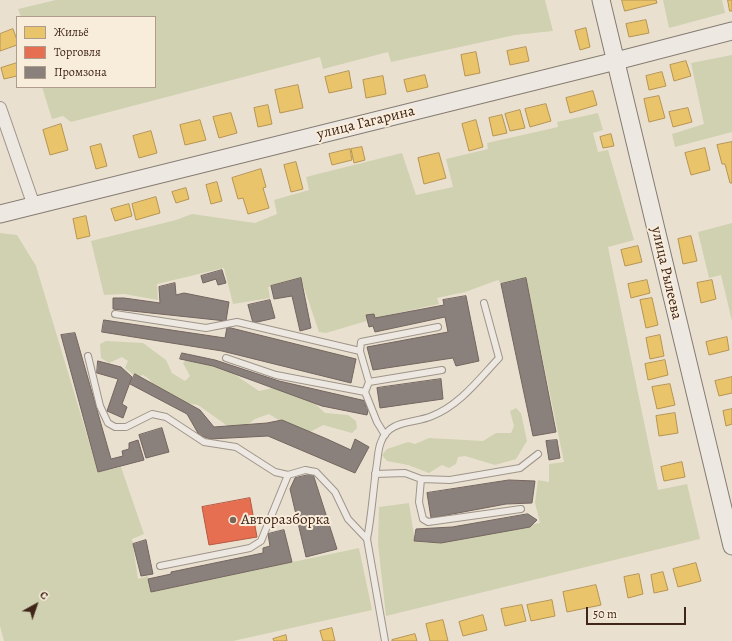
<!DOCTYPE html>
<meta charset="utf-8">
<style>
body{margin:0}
#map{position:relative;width:732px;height:641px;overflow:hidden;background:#eae0d0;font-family:Alegreya,serif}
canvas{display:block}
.legend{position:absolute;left:16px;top:16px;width:140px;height:72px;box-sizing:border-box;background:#f8edda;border:1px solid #ae9d8d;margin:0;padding:5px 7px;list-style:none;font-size:12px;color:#402519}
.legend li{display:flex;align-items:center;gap:8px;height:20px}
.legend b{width:20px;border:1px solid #ae9d8d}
.north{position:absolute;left:16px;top:585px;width:40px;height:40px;-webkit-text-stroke:3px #f8edda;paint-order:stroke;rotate:40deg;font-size:11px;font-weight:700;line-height:16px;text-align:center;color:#402519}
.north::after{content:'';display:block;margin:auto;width:14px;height:18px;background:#402519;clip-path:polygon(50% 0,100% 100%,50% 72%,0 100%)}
.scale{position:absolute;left:586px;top:607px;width:100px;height:18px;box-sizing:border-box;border:2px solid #402519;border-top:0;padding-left:5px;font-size:12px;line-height:14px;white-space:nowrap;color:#402519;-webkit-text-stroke:3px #f8edda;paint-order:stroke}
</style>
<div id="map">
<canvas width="732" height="641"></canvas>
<ul class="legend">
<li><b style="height:11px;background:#e9c46a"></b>Жильё</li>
<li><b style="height:11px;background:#e76f51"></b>Торговля</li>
<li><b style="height:11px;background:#8a817c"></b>Промзона</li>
</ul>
<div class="north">С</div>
<div class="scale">50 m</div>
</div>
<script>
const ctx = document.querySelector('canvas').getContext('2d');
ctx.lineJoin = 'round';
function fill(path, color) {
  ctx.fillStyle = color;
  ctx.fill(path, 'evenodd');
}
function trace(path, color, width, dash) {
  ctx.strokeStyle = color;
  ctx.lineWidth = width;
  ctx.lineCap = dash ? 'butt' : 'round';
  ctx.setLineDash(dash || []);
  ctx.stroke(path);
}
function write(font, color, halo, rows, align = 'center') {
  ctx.font = font + ' Alegreya,serif';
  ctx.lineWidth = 4;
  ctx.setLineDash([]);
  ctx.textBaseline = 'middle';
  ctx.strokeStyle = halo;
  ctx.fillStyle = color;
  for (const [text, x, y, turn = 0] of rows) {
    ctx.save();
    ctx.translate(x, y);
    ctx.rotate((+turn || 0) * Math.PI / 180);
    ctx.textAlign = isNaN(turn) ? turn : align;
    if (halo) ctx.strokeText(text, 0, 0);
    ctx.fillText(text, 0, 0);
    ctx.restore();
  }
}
fill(new Path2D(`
 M56,0H545L553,31L515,35L391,62L388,52L323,69L320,57L71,122L63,116L52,119L42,87H155V17H21L18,9Z
 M663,0H722L725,13L669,28Z
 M732,55V132L675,147L672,134L704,124L691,63Z
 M598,113L603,130L593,133L598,152L608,150L634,240L608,247L658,490L687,484L700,539L386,616L378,544L379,507L409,503L415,542L441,543L540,523L535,503L538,480L549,482V464L564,462L526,278L501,284L498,280L465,292L437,298L439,304L380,317L326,333L319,332L301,279L268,287L270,298L233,304L224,268L157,284L158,300L124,294L104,295L91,241L176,220L192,214L255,223L277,214L274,200L309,190L306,177L402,153L416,195L453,187L446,159L488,149L487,143L558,127L557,122Z
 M732,223V321L721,275L709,278L698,232Z
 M0,233L17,235L36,266L98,472L121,467L144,534L132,539L138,579L148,576L151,592L359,548L372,610L233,641H4L0,626Z
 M106,341L143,343L166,360L172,373L185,381L190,376L183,363L188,358L216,362L259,391L281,386L309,398L325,413L348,415L356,421L357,428L352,433L323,425L310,432L295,430L269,414L255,419L243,428L229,427L198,405L162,398L149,379L143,375L136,377L125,368L128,361L122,357L109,363L101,358L100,344Z
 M516,408L521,413L527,441L516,459L495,465L465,456L458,457L456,464L449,468L442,465L429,473L408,465L387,461L382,455L387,449L408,442L415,444L429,438L483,441L496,433H511L514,426L510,411Z`), '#cfd1b1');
const homes = new Path2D(`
 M622,0H656L657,3L625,11Z
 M728,0H732V11H730Z
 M646,20L649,33L629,37L626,24Z
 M586,28L590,47L580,50L575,31Z
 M13,29L17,40V45L0,51V34Z
 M526,47L529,61L510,65L507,51Z
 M476,52L480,73L465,76L461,55Z
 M686,61L691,76L674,81L670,65Z
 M17,63V76L4,79L1,68Z
 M349,71L352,88L329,93L325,77Z
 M662,72L666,86L649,90L646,76Z
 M425,75L428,87L407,92L404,80Z
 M383,76L386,94L366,98L363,80Z
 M298,85L303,108L280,113L275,90Z
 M593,91L597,105L570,113L566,98Z
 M659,96L665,118L649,122L644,99Z
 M546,104L551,121L530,127L525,109Z
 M268,105L272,124L258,127L254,108Z
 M688,108L692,122L673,127L669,112Z
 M520,110L525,128L510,131L505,114Z
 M231,113L237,133L219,138L213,117Z
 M502,115L507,133L493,136L489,118Z
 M200,120L206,140L185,145L180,125Z
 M476,120L483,147L469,151L462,124Z
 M61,124L68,150L50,155L43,130Z
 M151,131L157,153L139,158L133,136Z
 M611,134L614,146L603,148L600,137Z
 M732,142V183H730L725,164H722L717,145Z
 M101,144L107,166L96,169L90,147Z
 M362,147L365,160L354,163L351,149Z
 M705,148L710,170L691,175L685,153Z
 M350,149L352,160L332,165L329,154Z
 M439,153L446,178L424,184L418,158Z
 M296,162L303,189L291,192L284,165Z
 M261,169L266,187L263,188L269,208L248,214L243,198L238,199L232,178Z
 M217,182L222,201L211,204L206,185Z
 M186,188L189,199L176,203L172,192Z
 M156,197L160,213L136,220L132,204Z
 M129,204L132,216L115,221L111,209Z
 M86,216L90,236L77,239L73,219Z
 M691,236L697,261L683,264L678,239Z
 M638,246L642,262L625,266L621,250Z
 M647,280L650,293L631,298L628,284Z
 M712,280L716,299L701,303L697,283Z
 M652,298L658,325L646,328L640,300Z
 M660,335L664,356L650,359L646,338Z
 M727,337L729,350L709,355L706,342Z
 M665,360L668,375L648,380L645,364Z
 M732,377V393L719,396L715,381Z
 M670,384L675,405L657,409L652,387Z
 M732,409V424L726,426L723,411Z
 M675,413L678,433L659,436L656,416Z
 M682,462L685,477L664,481L661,467Z
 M696,563L701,581L678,587L673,569Z
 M663,572L668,590L654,593L651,575Z
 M639,574L643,594L628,598L624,577Z
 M596,585L601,605L567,612L563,592Z
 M552,600L555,616L531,621L527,605Z
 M522,605L526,621L505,626L501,609Z
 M483,615L487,630L463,636L459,622Z
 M443,620L448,641H430L426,624Z
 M332,628L335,641H323L320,631Z
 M415,634L417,641H392V640Z
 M286,635L287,641H274L273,639Z`);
fill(homes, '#e9c46a');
trace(homes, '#b69452', 1);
const shops = new Path2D(`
 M250,498L257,537L209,545L202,507Z`);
fill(shops, '#e76f51');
trace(shops, '#b55940', 1);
const industry = new Path2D(`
 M222,270L226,283L218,285L216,279L203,283L201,276Z
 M301,278L311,328L300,331L292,296L274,299L271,286Z
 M526,278L556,432L533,436L501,284Z
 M175,283L176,295L184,293L229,302L226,321L113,309V298H124L160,303L159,287Z
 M466,296L479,361L456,366L453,358L373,370L367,347L448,332L445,317L375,332L373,326L369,327L366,315L374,314L375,318L444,305L443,300Z
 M270,300L275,318L253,323L248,305Z
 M104,320L225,338L227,327L356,359L351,383L222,351L102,332Z
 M75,333L111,459L123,456L122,451L129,449V443L138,440L144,460L98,472L61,335Z
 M182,353L215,360L279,381L366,401L365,406H369L367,415L322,406L213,366L180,359Z
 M98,361L121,367L132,377L122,404L127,407L123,418L107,411L118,379L97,373Z
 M135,374L200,410L214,427L267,423L282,420L327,439L351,450L355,439L369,447L355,473L268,436L210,439L199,435L187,414L130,384Z
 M441,379L443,399L380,408L377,388Z
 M162,428L169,452L146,458L139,435Z
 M557,440L560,458L549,460L546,441Z
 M313,474L337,549L306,557L290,489L295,478Z
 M509,480L535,481L532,503L506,504L431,518L427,493Z
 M528,514L537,520L530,527L441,543L414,541L416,529L452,527Z
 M284,530L292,562L151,592L148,579L171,574V572L263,553V548L270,546L268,534Z
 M146,540L153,574L141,576L133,544Z`);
fill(industry, '#8a817c');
trace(industry, '#74655e', 1);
const lane = new Path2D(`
 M115,314L206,328L237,322L360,351L369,382
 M360,351L361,342L438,327
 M88,356L100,406L108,423L115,427H126L152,414L166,417L204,442L236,447L275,472L288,475L305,470L316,472L335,492L348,519L367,539L385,641
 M226,358L276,375L365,392L377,422L385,435
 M365,392L369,382L442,370
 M375,474L405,473L421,479L450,480L520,468L538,454
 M421,479L419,502L423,519L428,522L521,509
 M367,539C372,514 373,489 377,463C378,457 378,449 381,442C389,419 414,424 432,416C460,405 479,379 499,358L484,303
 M160,566L250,548L261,541L288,475`);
const street = new Path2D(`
 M0,108L34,206`);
const secondary = new Path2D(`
 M601,0L732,546
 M0,214L616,61L732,31`);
trace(lane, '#9e958a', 8);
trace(street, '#9e958a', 14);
trace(secondary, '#857c72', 19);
trace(lane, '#ede8e1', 6);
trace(street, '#ede8e1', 12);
trace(secondary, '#ede8e1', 17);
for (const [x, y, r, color] of [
 [233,520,4,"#7c6659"]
]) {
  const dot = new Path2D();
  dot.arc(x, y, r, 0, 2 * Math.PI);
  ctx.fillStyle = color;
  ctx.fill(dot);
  trace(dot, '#f8edda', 1.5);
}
write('15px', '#402519', '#f8edda', [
 ["улица Гагарина",366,123,-14],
 ["улица Рылеева",666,273,77]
]);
write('15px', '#402519', '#f8edda', [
 ["Авторазборка",241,520]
], 'left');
</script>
